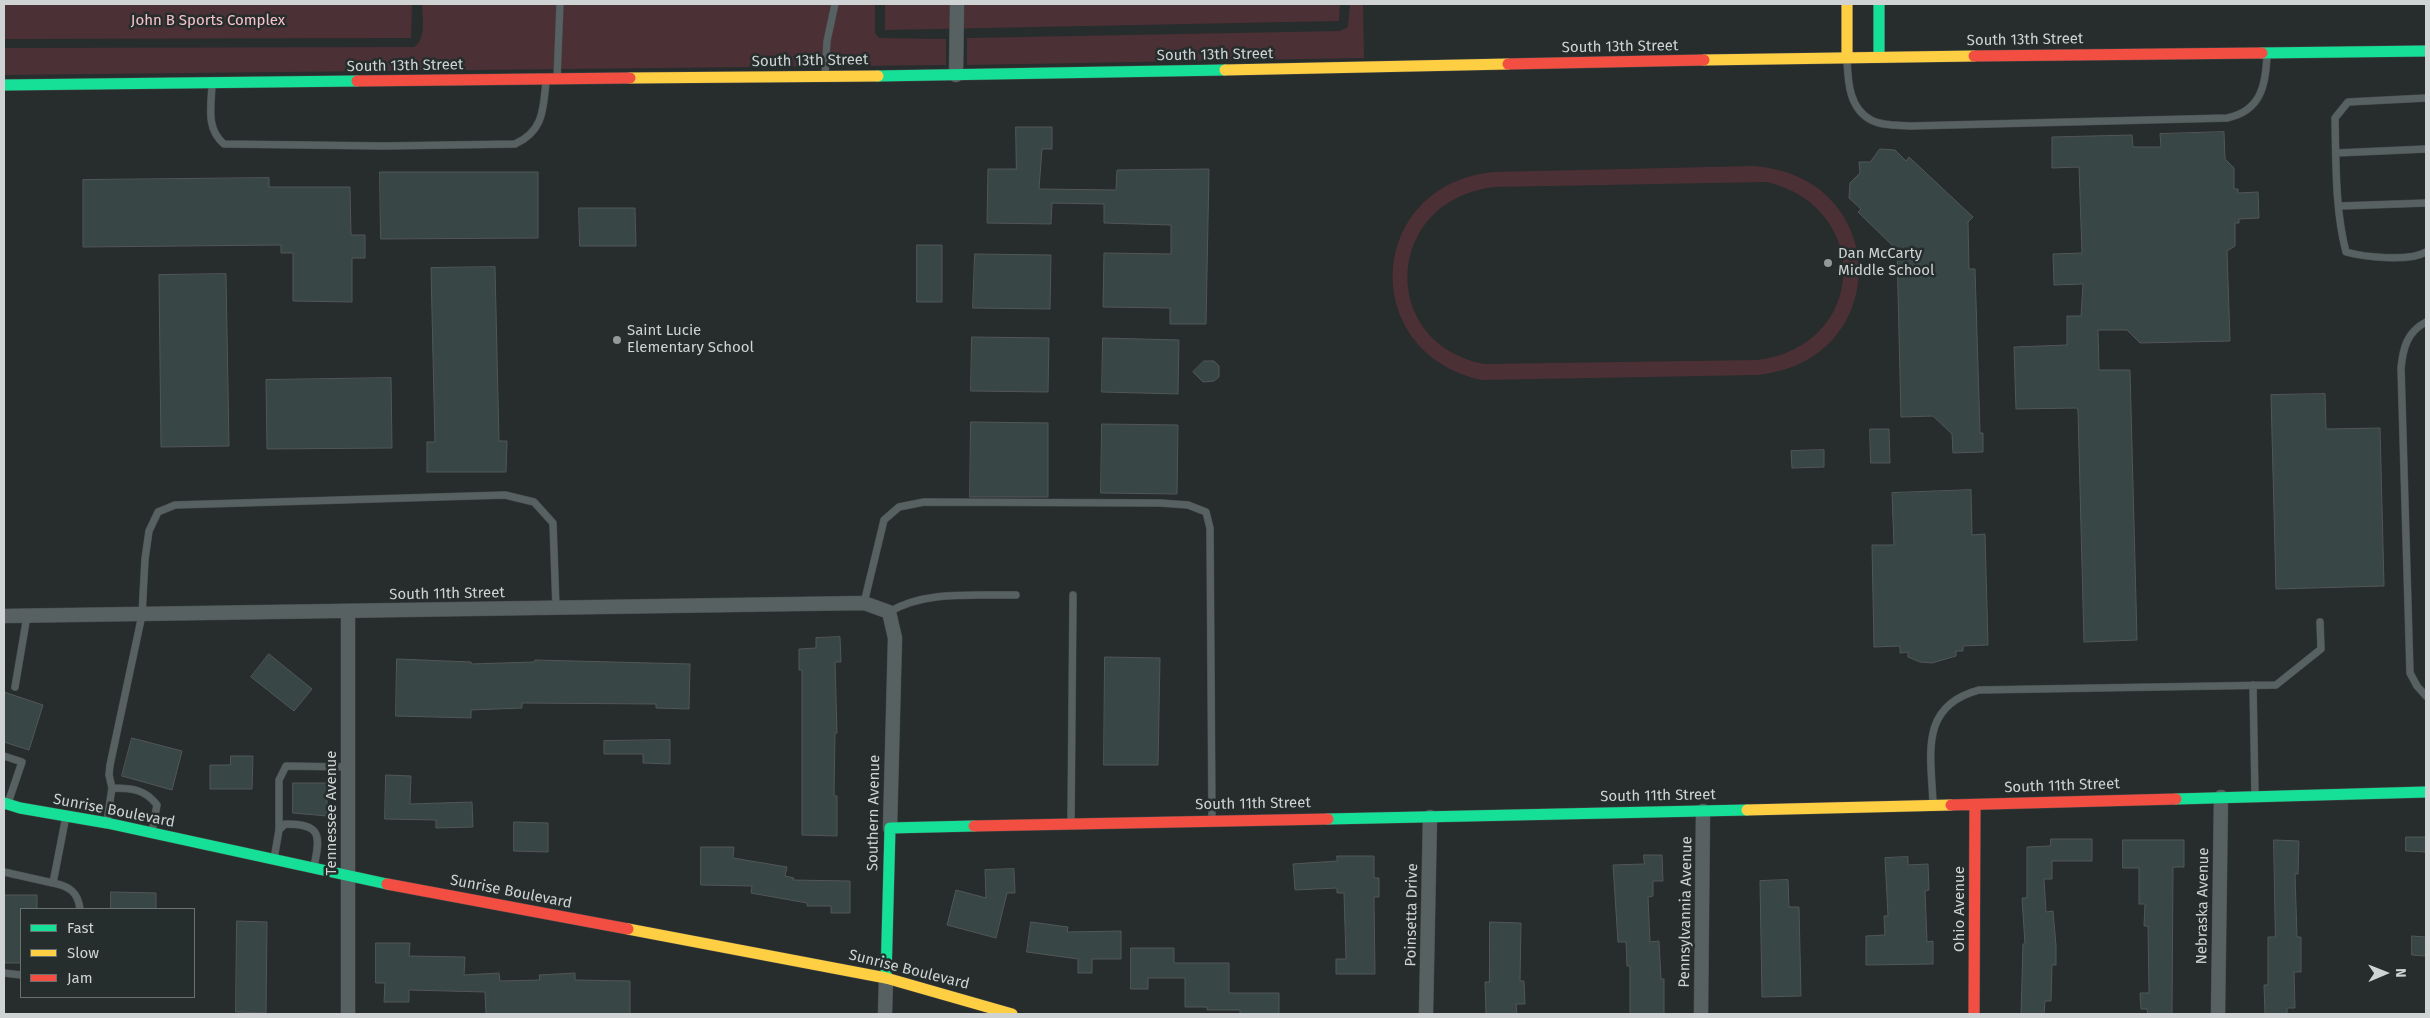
<!DOCTYPE html>
<style>
body{margin:0}
#map{position:relative;width:2430px;height:1018px;overflow:hidden;background:#272c2c;font-family:"Fira Sans",sans-serif}
canvas{display:block}
.frame{position:absolute;inset:0;border:5px solid #cfd3d3;pointer-events:none}
.legend{position:absolute;left:20px;top:908px;width:175px;height:90px;box-sizing:border-box;background:#262d2d;border:1px solid #6a6f6f;margin:0;padding:6px 9px;list-style:none;font-size:15px;color:#cfd3d3}
.legend li{display:flex;align-items:center;gap:10px;height:25px}
.legend b{width:25px;border:1px solid #6a6f6f}
.north{position:absolute;left:2360px;top:948px;width:50px;height:50px;-webkit-text-stroke:4px #262d2d;paint-order:stroke;rotate:89deg;font-size:14px;font-weight:700;line-height:20px;text-align:center;color:#cfd3d3}
.north::after{content:'';display:block;margin:auto;width:18px;height:22px;background:#cfd3d3;clip-path:polygon(50% 0,100% 100%,50% 72%,0 100%)}
</style>
<div id="map">
<canvas width="2430" height="1018"></canvas>
<div class="frame"></div>
<ul class="legend">
<li><b style="height:6px;background:#16e098"></b>Fast</li>
<li><b style="height:6px;background:#ffcf43"></b>Slow</li>
<li><b style="height:6px;background:#f24e42"></b>Jam</li>
</ul>
<div class="north">N</div>
</div>
<script>
const ctx = document.querySelector('canvas').getContext('2d');
ctx.lineJoin = 'round';
function fill(path, color) {
  ctx.fillStyle = color;
  ctx.fill(path, 'evenodd');
}
function trace(path, color, width, dash) {
  ctx.strokeStyle = color;
  ctx.lineWidth = width;
  ctx.lineCap = dash ? 'butt' : 'round';
  ctx.setLineDash(dash || []);
  ctx.stroke(path);
}
function write(font, color, halo, rows, align = 'center') {
  ctx.font = font + ' "Fira Sans",sans-serif';
  ctx.lineWidth = 5;
  ctx.setLineDash([]);
  ctx.textBaseline = 'middle';
  ctx.strokeStyle = halo;
  ctx.fillStyle = color;
  for (const [text, x, y, turn = 0] of rows) {
    ctx.save();
    ctx.translate(x, y);
    ctx.rotate((+turn || 0) * Math.PI / 180);
    ctx.textAlign = isNaN(turn) ? turn : align;
    if (halo) ctx.strokeText(text, 0, 0);
    ctx.fillText(text, 0, 0);
    ctx.restore();
  }
}
fill(new Path2D(`
 M4,4H412L411,38L4,39Z
 M422,4H875V33L879,38L946,39V65L4,75V48L414,47C427,39 422,17 422,4Z
 M885,4H1340L1339,21L885,30Z
 M1350,4H1363L1364,58L967,65V38L1340,31L1348,27Z
 M1753,166C1892,175 1895,362 1757,375L1482,380C1357,353 1366,185 1493,172ZM1767,182C1874,208 1867,347 1757,360L1484,364C1377,343 1384,200 1494,187Z`), '#4b3036');
const building = new Path2D(`
 M1016,127H1052V149H1042L1039,189L1116,190L1117,170L1209,169L1206,324H1170V308L1103,307L1104,253L1171,254V225L1104,223V204L1052,203L1051,224L987,223L988,169H1016Z
 M2224,132L2225,159L2234,168V189H2238V193L2258,192L2259,218L2239,219V223H2235V246L2227,251L2230,341L2140,343L2127,330H2098L2099,370H2130L2137,640L2084,642L2078,411L2077,408L2016,409L2014,347L2067,345V316H2081L2083,284L2054,285L2053,254L2082,253L2079,167L2052,168V137L2132,135L2133,147H2161L2160,134Z
 M1880,149L1895,150L1906,161L1909,157L1973,217L1968,222L1969,269H1975L1980,433H1983V452L1953,453L1952,434L1933,416L1901,417L1897,250L1858,212L1861,209L1849,198L1850,183L1860,173L1859,162H1870Z
 M380,172H538V238L381,239Z
 M269,178V187H350L351,235H365V258H352V302L293,301V253H281V245L83,247V180Z
 M579,208H635L636,246H580Z
 M917,245H942V302H917Z
 M975,254L1051,255L1050,309L973,308Z
 M495,267L499,441H507L506,472H427V442H435L431,268Z
 M226,274L229,446L161,447L159,275Z
 M972,337L1049,338L1048,392L971,391Z
 M1103,338L1179,340L1178,394L1102,392Z
 M1204,361H1214L1219,366V377L1214,381L1203,382L1193,372Z
 M391,378L392,448L267,449L266,380Z
 M2325,394L2326,429L2380,428L2384,586L2276,589L2271,395Z
 M971,422L1048,423V497H970Z
 M1102,424L1178,425L1177,494L1101,493Z
 M1870,429H1889L1890,463H1871Z
 M1824,450V467L1792,468L1791,451Z
 M1971,490L1972,535L1985,534L1988,645L1963,646V651H1956V656L1932,663L1920,662L1908,657V652L1900,653V646L1874,647L1872,545H1894L1892,493Z
 M840,637L841,662H835L837,733H835L834,796H837V836L802,835V670H799V649L816,648V638Z
 M269,654L312,689L294,711L251,677Z
 M1105,657L1160,658L1158,765H1104Z
 M397,659L471,662V664L534,662L535,660L690,664L689,709L656,708V704L522,703V708L471,710V718L396,716Z
 M4,692L43,705L29,750L4,742Z
 M132,738L182,751L172,790L122,776Z
 M670,740V764L643,763V754H604V741Z
 M231,756H253L252,789H210V765H230Z
 M386,775L411,776L410,804L472,802L473,827L436,828V820L385,819Z
 M293,783H327V816L293,813Z
 M514,822L548,823V852L514,851Z
 M2406,837H2426V852L2406,851Z
 M2051,839H2092V861H2052V879H2044L2046,912L2053,911L2056,945V965H2052L2051,1001H2045L2044,1014H2021L2023,944H2025L2022,898H2027V847L2050,846Z
 M2123,840H2184V867H2173L2172,1014H2148L2147,1009H2141L2140,993H2149L2148,926H2144L2145,904H2139V868H2123Z
 M2274,840L2299,841L2298,874H2295L2297,937H2301V972H2294L2295,1008H2287V1014H2265L2264,985H2268V937H2275Z
 M701,847H734L733,858L787,867L785,876L794,878L793,880L850,881V913H831V906H807V903L751,893L752,886L701,885Z
 M1644,855H1662L1663,881H1653V896L1648,897L1650,942L1659,941L1661,979H1664V1014H1630V966H1627L1626,942H1618L1613,865L1644,864Z
 M1337,856H1374V878H1379V897H1374L1375,974H1336V959H1346L1344,893H1337V888L1295,890L1293,864L1337,861Z
 M1908,857V865L1928,864L1929,890L1925,891L1927,942L1933,941V964L1866,965V936L1885,935L1884,916H1888L1885,858Z
 M1014,869L1015,893H1007L996,938L947,925L956,890L986,898L985,870Z
 M1788,880L1789,907H1799L1801,996L1762,997L1760,881Z
 M111,892L156,893V909H111Z
 M4,895H37V909H21V963H4Z
 M237,921L267,922L266,1013L236,1012Z
 M1031,922L1068,927L1067,932L1121,931V959H1092V973H1078V959L1027,952Z
 M1490,922L1521,923L1520,981H1524L1525,1004H1516L1517,1014H1486L1485,982H1489Z
 M2412,936L2426,937V956L2412,955Z
 M376,943H410L409,956L465,957L464,975L499,973L500,981L540,980L539,975L575,973V980L630,981V1014H486L485,992L409,990V1002H384L385,983H376Z
 M1131,948H1174V963H1229V993H1279V1014H1240V1010H1207V1007H1185V978H1148V989H1131Z`);
fill(building, '#384646');
trace(building, '#525656', 1);
const lane = new Path2D(`
 M1847,60C1848,82 1849,108 1871,120C1882,126 1898,125 1910,126L2227,118C2261,111 2266,85 2267,54
 M825,75L827,41L835,4
 M557,78L560,4
 M212,85C211,107 206,129 224,144L384,146L515,144C544,131 543,109 546,82
 M2426,98L2348,102L2335,118C2336,161 2335,210 2346,252C2364,257 2409,262 2426,252
 M2336,153L2426,149
 M2340,206L2426,203
 M2426,322C2407,332 2403,348 2401,368L2410,673L2417,686L2426,696
 M864,603L884,520L899,507L924,502L1160,503L1188,505L1206,512L1210,528L1212,819
 M889,612C926,590 974,596 1016,595
 M2253,685L2255,795
 M15,687L27,616
 M4,756L22,762L8,803
 M112,788C131,788 145,789 157,805L152,831
 M1933,803C1931,754 1919,706 1979,690L2276,685L2321,649L2320,622
 M66,816L53,883C69,886 78,892 80,909
 M107,821L112,788L109,775L110,765L142,615L145,559L149,531L158,512L175,505L505,495L534,502L553,523L556,608
 M1071,822L1073,595
 M279,830V780L286,766L348,767
 M274,859L279,830L285,824C321,824 321,835 314,866
 M4,872L53,883
 M4,973L21,975`);
const street = new Path2D(`
 M956,75L957,4
 M4,616L864,603L889,612L895,638L890,828
 M348,1014V612
 M885,1014L886,978
 M1426,1014L1430,817
 M1701,1014L1703,811
 M2218,1014L2221,797`);
const fast = new Path2D(`
 M1879,4V57
 M2262,53L2426,51
 M878,76L1225,70
 M4,85L357,81
 M2176,799L2426,792
 M4,803L20,808L107,823L387,884
 M1328,819L1747,810
 M886,978L890,828L974,826`);
const slow = new Path2D(`
 M1847,4V57
 M1704,60L1974,56
 M1225,70L1508,64
 M630,78L878,76
 M1747,810L1951,805
 M628,929L886,978L1012,1014`);
const jam = new Path2D(`
 M1974,56L2262,53
 M1508,64L1704,60
 M357,81L630,78
 M1951,805L2176,799
 M974,826L1328,819
 M387,884L628,929
 M1974,1014L1975,805`);
trace(lane, '#464949', 8);
trace(street, '#464949', 15);
trace(fast, '#464949', 12);
trace(slow, '#464949', 12);
trace(jam, '#464949', 12);
trace(lane, '#576161', 7);
trace(street, '#576161', 14);
trace(fast, '#16e098', 11);
trace(slow, '#ffcf43', 11);
trace(jam, '#f24e42', 11);
for (const [x, y, r, color] of [
 [1828,263,5,"#949999"],
 [617,340,5,"#949999"]
]) {
  const dot = new Path2D();
  dot.arc(x, y, r, 0, 2 * Math.PI);
  ctx.fillStyle = color;
  ctx.fill(dot);
  trace(dot, '#262d2d', 2);
}
write('15px', '#f9c2cb', '#262d2d', [
 ["John B Sports Complex",208,21]
]);
write('15px', '#cfd3d3', '#262d2d', [
 ["South 13th Street",2025,40,-1],
 ["South 13th Street",1620,47,-1],
 ["South 13th Street",1215,55,-1],
 ["South 13th Street",810,61,-1],
 ["South 13th Street",405,66,-1],
 ["South 11th Street",447,594,-1],
 ["South 11th Street",2062,786,-2],
 ["South 11th Street",1658,796,-1],
 ["South 11th Street",1253,804,-1],
 ["Sunrise Boulevard",114,811,11],
 ["Tennessee Avenue",332,813,-90],
 ["Southern Avenue",874,813,-89],
 ["Sunrise Boulevard",511,892,11],
 ["Nebraska Avenue",2203,906,-89],
 ["Ohio Avenue",1960,909,-90],
 ["Pennsylvannia Avenue",1686,912,-89],
 ["Poinsetta Drive",1412,915,-89],
 ["Sunrise Boulevard",909,970,14]
]);
write('15px', '#cfd3d3', '#262d2d', [
 ["Dan McCarty",1838,254],
 ["Middle School",1838,271],
 ["Saint Lucie",627,331],
 ["Elementary School",627,348]
], 'left');
</script>
